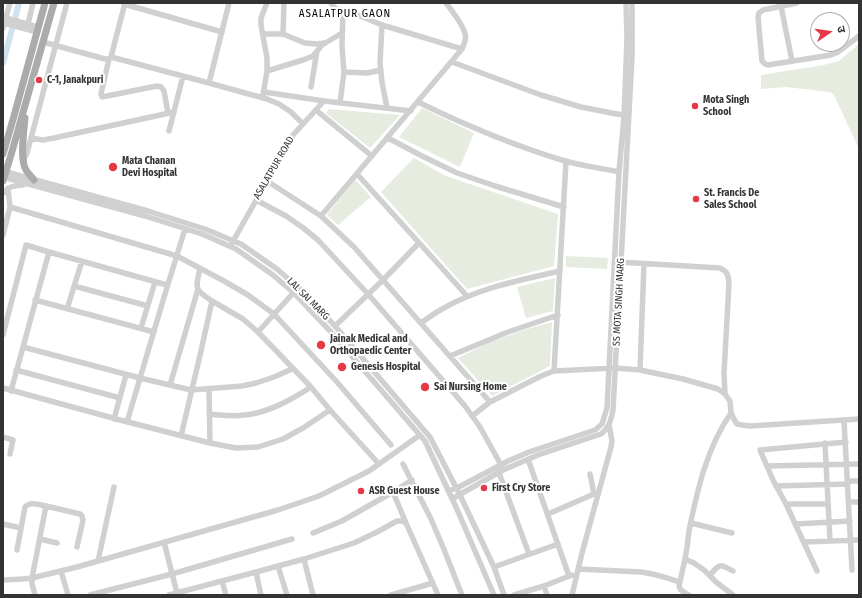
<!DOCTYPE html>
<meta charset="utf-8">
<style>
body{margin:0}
#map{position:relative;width:862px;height:598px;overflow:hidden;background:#fff;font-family:"Fira Sans Condensed","Noto Sans Devanagari",sans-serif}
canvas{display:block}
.frame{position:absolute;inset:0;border:4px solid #333;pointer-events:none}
.north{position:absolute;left:810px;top:12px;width:40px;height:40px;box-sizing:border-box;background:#fff;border:1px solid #adadad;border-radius:50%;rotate:77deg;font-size:11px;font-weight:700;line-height:16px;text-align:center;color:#333}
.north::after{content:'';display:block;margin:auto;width:14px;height:18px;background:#e63946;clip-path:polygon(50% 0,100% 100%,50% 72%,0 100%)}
</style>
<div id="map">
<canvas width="862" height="598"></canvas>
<div class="frame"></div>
<div class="north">उ</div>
</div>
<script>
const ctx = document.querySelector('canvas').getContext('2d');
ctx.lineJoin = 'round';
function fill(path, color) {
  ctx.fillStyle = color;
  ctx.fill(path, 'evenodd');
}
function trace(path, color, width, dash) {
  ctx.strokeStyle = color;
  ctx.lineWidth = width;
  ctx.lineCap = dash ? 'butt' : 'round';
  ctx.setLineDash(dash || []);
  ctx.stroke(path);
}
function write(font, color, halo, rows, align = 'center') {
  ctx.font = font + ' "Fira Sans Condensed",sans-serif';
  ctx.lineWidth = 4;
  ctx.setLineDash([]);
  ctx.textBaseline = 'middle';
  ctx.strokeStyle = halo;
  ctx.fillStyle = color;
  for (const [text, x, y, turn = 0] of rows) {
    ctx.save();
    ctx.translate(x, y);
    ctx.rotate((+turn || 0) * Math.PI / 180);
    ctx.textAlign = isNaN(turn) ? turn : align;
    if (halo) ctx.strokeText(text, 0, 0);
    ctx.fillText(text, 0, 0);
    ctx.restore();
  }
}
fill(new Path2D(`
 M859,44V149L834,95L830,92L786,87L761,89V75L824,65L839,61Z
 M422,108L474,133L460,167L399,137Z
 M329,109L400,115L370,148L326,113Z
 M414,158L446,176L558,214L554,266L467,289L381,192Z
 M355,179L371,197L338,225L327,215Z
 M566,256L608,258L607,269L566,267Z
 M555,278L553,311L526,318L517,287Z
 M552,322L550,366L492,396L458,358L488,343L524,330Z`), '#e6ecdf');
trace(new Path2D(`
 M3,63L19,3`), '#cfe2ee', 6);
trace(new Path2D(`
 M331,3L334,7L336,9L353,13L382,25L462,49
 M797,3L763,10L759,13L758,17L762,61L765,64L768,65L831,55L838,52L859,36
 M124,4L222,32
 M781,6L792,61
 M6,18L38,27
 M4,23L37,32
 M28,24L33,3
 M382,25L380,63L382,82L387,108
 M3,28L10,3
 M263,34H283L305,43L317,44L324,43
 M283,34L284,3
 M43,42L105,59H109L111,57L209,83L267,99L279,104L291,112L303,124
 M111,57L125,3
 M109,59L101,94L102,97L157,86L161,87L164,91L168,113
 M452,62L541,95L581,107L627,116
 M267,71L303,60L313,56L322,45L342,33
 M344,72L367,73L381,70
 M209,83L229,3
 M311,87L317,51
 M264,92L324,101L411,111
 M263,95L267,71V58L261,25V18L267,3
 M418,102C465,125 515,146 565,161C583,166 601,168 619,172
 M340,103L344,72L342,46L343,11
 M316,110L372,156
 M169,131L183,76
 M31,138L43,140L54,138L174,112
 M388,138L422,156L457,173L495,186L564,207
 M23,161L27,153L67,3
 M3,171L148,211L205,229L241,244L277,269L301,290L335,326L430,437L460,495L494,567L504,595
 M357,174L467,296
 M3,177L145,216L202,234L236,249L273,275L294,293L331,332L425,441L456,507L494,595
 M267,181L321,216L354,247L490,402
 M3,193C9,187 14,185 23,185
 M256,200L286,216L302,227L318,240L368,294L465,406L480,427L501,465
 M10,207L177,256L224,281L248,295L274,314L337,382L391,445
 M321,216L462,49C464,44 467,39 465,34C463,24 452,11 446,3
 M3,235L10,207L8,188
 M232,243L267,181L282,152L293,135L324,101
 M49,252L167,285
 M619,262L720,268C728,272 728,275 729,283L724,373L725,394
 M200,268C196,288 193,289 212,301
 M74,286L148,306
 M35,300L154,332
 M67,309L82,261
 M421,323C428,318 435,313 442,309C478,288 520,280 560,271
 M335,326L383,280L419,243
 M141,328L155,282
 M258,332L295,291
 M3,335L26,245L49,252L11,391
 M23,347L140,378L191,390L242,386L256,383L274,377L292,369
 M450,356L508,332L558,315
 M16,370L120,398
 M640,370L644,264
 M554,371L566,161
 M170,385L198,289
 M3,388L120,420L210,443L236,448L258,447L283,439L303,428L330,410L379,464
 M209,389L210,443
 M731,413C707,447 697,491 689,531C688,540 687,550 685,559L694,563L704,570L716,582L733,595
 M209,414C221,415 233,417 244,415C268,413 291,400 311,387
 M472,416L490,402L541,376L554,371L615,368L640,370L683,379L718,389L725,394L730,401L731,413L734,419L737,424L742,425L750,426L859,419
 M114,419L126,375
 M844,420L852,570
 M127,422L165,294L185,229
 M181,436L201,351L212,301L243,319L258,332L311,387L330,410
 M3,437L13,440L10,454
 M825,443L830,541
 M528,459L569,576
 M403,464L431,519L443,547L462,595
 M767,466L859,464
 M499,473L529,554
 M848,481H859
 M776,486L848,484
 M448,491L457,488L508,461L529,452L595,430L602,424L607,408L619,172L624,116L627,39L626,3
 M452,499L503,470L538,455L601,434C609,428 611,420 613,410L632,57V3
 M849,502H859
 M786,504H828
 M46,506L80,514L82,516L83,520L77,547
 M548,514L594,494L590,474
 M406,523L393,492L412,480
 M691,523L732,533
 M3,524L21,528
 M796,524L850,521
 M313,533L342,521L393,492
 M40,539L57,543
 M164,542L177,593
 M804,542L859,540
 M17,550L25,507C30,501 39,505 46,506L32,578V584L35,595
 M304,559L354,543L377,532L397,521H402L406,523L438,595
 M685,559L679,586C680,591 684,592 689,595
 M98,561L114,487
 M278,566L287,595
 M494,567L558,544
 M578,569L641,572C654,574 666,577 679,582
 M61,571L68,595
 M817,571L786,504L773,480L760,450L846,442
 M256,572L304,559L313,595
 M710,575C720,563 719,564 733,571
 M3,580L22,579L32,578L77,567L278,510L319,496L369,471L420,435
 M222,581L226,595
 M544,586L547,595
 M90,595L172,574L292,539
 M169,595L256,572L261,595
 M391,595L433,583
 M514,595L544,586L572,575
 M572,595L582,553L611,447L612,441L609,425`), '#d0d0d0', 5.5);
trace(new Path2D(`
 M25,118C24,131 20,156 25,168C27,173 31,176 34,180
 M3,154L14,116L45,3
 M3,181L11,155L54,3`), '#ababab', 7);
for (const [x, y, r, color] of [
 [39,80,4,"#e63946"],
 [695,106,4,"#e63946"],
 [113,167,5,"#e63946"],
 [696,199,4,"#e63946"],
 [321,345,5,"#e63946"],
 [342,367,5,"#e63946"],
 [425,387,5,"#e63946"],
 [484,488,4,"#e63946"],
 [361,491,4,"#e63946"]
]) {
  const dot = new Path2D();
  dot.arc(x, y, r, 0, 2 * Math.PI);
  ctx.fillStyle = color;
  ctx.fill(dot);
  trace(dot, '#fff', 1.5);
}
write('bold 10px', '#333', '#fff', [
 ["C-1, Janakpuri",47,80],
 ["Mota Singh",703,100],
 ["School",703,112],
 ["Mata Chanan",122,161],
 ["Devi Hospital",122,173],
 ["St. Francis De",704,193],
 ["Sales School",704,205],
 ["Jainak Medical and",330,339],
 ["Orthopaedic Center",330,351],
 ["Genesis Hospital",351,367],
 ["Sai Nursing Home",434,387],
 ["First Cry Store",492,488],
 ["ASR Guest House",369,491]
], 'left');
write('10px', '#333', '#fff', [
 ["ASALATPUR ROAD",274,168,-60],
 ["LAL SAI MARG",308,299,45],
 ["SS MOTA SINGH MARG",619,302,-87]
]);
ctx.letterSpacing = '1px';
write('11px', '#000', '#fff', [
 ["ASALATPUR GAON",345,14]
]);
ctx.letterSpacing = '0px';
</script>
